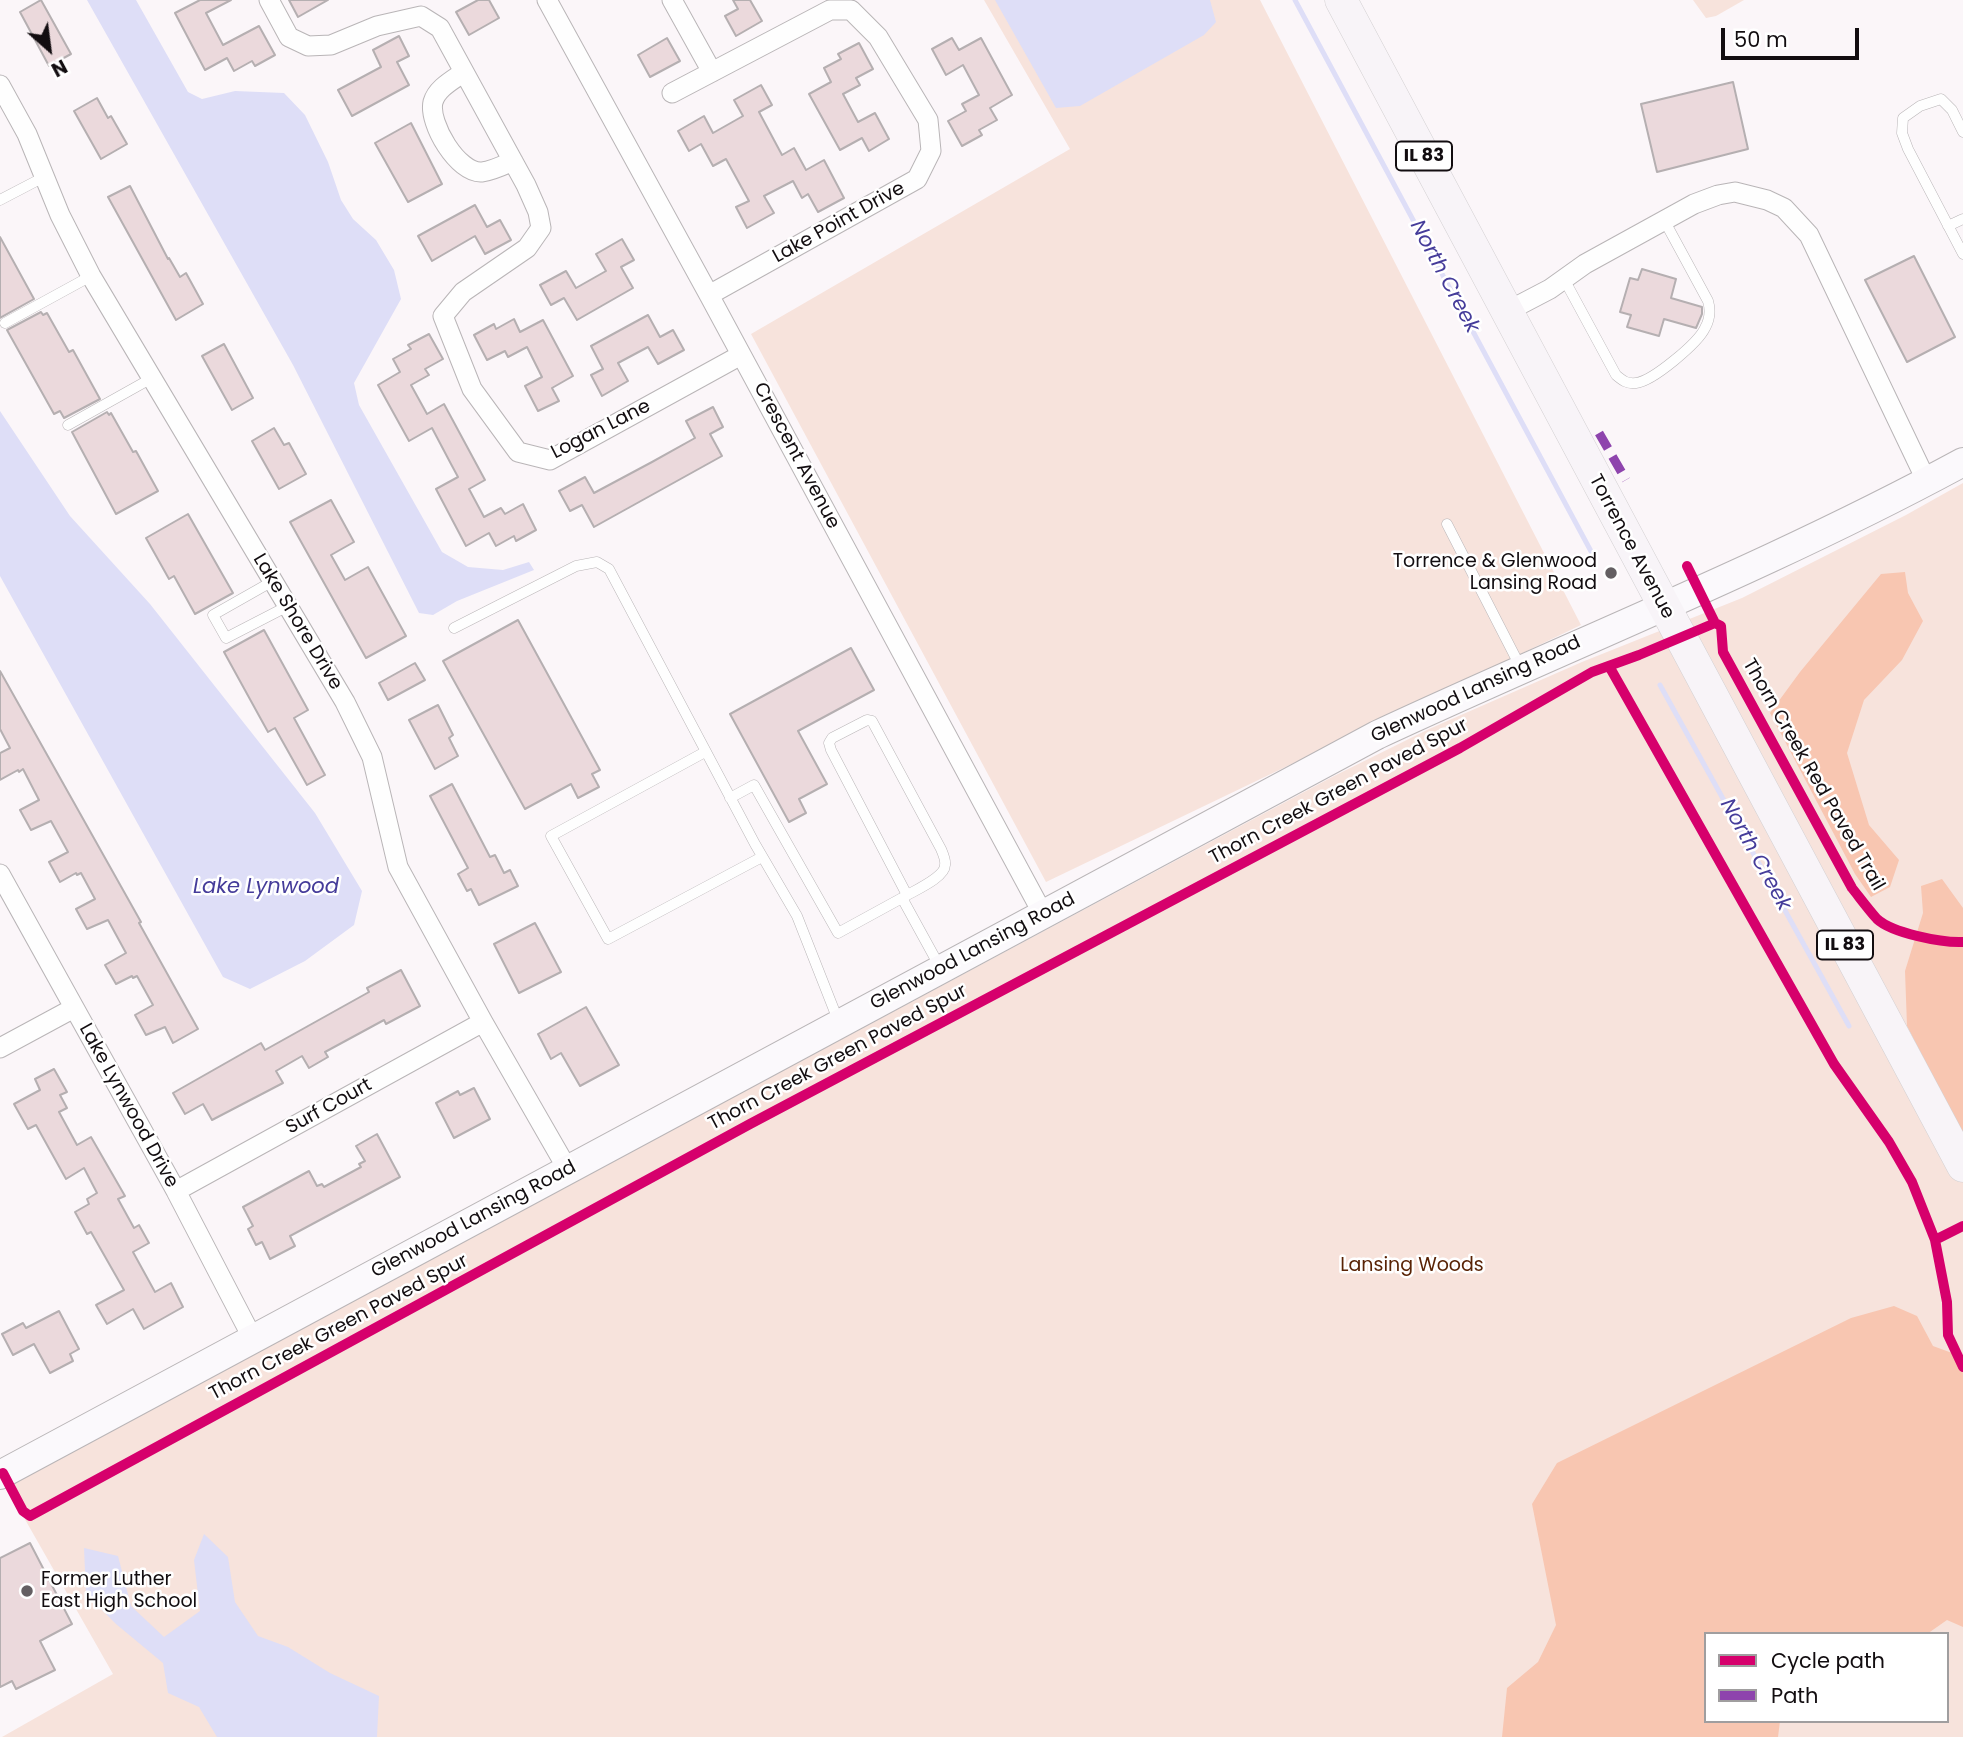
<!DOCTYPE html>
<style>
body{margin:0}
#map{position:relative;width:1963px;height:1737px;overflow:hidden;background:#fbf6f9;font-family:Poppins,sans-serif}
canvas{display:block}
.legend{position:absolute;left:1704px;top:1632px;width:245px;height:91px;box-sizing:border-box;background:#fff;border:2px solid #a09e9f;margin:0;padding:9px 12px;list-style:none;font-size:21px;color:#120d10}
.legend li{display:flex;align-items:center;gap:14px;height:35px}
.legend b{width:35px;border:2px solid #a09e9f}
.north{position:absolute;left:14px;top:14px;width:70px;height:70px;-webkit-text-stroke:5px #fff;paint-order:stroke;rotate:152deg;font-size:19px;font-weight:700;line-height:28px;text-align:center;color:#120d10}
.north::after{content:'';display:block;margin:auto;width:24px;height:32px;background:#120d10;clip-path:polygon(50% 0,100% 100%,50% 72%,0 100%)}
.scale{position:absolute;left:1721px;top:28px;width:138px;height:32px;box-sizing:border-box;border:4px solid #120d10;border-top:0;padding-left:9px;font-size:21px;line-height:24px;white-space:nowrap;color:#120d10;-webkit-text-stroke:5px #fff;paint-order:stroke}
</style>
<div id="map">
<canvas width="1963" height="1737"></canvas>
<ul class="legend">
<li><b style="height:9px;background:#d6006c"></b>Cycle path</li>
<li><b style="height:9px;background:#8e44ad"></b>Path</li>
</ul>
<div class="north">N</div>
<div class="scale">50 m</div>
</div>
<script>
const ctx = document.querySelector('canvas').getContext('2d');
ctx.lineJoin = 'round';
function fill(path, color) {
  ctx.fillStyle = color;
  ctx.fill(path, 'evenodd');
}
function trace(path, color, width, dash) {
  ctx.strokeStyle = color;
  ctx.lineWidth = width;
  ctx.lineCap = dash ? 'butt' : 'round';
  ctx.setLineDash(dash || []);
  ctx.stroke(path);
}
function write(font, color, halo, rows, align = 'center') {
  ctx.font = font + ' Poppins,sans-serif';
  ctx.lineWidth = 5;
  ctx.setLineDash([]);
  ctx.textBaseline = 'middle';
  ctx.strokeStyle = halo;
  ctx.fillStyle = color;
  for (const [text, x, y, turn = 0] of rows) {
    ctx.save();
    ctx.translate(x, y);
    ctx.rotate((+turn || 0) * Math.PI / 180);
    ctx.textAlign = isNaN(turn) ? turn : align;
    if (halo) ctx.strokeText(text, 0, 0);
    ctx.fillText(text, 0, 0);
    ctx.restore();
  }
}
fill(new Path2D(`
 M984,0H1260L1581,625L1046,882L751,334L1070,149Z
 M1693,0H1744L1716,16L1706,18Z
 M1963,483V1737H2L113,1674L6,1486L1334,776L1429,729L1582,662L1742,598L1906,515ZM1706,1634H1947V1721H1706Z`), '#f7e3dc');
fill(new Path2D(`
 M1905,572L1908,593L1923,621L1902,660L1864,700L1847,753L1869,825L1899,860L1890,887L1871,897L1855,874L1770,713L1800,672L1881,574Z
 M1942,879L1963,908V1134L1907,1026L1905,971L1923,913L1921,886Z
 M1894,1306L1917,1316L1933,1346L1963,1357V1627L1947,1620L1927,1634H1706V1721H1780L1778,1737H1502L1507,1688L1538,1662L1556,1625L1532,1504L1557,1463L1851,1318Z`), '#f8c6b1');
fill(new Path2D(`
 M87,0H136L188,92L202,99L235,91L284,93L305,115L328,162L341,200L353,219L376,240L394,270L401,299L354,383L359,405L442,552L468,567L503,570L529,562L534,570L457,601L433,615L419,613L293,365Z
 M995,0H1210L1216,22L1204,35L1080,106L1056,108Z
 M0,411L70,516L150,604L315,813L362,891L354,925L305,961L250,989L223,977L0,576Z
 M204,1534L228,1557L235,1602L258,1636L288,1647L330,1673L379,1696L377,1737H217L199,1707L168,1693L163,1663L116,1624L86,1594L84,1548L118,1556L131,1606L164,1637L200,1611L194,1560Z`), '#dedef7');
trace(new Path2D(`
 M1295,0L1593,555
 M1660,685L1849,1026`), '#dedef7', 5);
const building = new Path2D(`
 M41,0L71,54L49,66L20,12Z
 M200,0H231L206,13L223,45L259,26L275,55L255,66L252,61L234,71L227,58L205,70L175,13Z
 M289,0H328L298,17Z
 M478,0H489L499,18L469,35L456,12Z
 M733,0H750L762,21L736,36L725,16L738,9Z
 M399,36L409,56L397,62L409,85L352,116L338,90L381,67L373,50Z
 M667,38L680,61L650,77L638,55Z
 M952,38L959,50L981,38L1012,95L990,108L997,120L979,130L982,135L962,146L948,121L966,111L962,104L979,95L963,65L946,75L932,49Z
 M859,43L873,69L856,78L860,85L843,94L858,122L875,113L889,139L869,151L862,138L840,150L809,94L831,82L824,68L841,59L838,54Z
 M1733,82L1748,149L1657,172L1641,104Z
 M761,85L772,105L759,112L782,155L794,148L806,170L824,160L844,198L818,212L808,194L802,198L793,181L764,196L774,213L747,228L736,207L749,201L726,159L713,166L701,144L689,151L678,131L704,116L713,133L743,116L734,100Z
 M97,98L108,118L111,116L127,144L101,159L74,111Z
 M411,123L442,184L408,202L375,143Z
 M130,186L168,259L169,258L180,277L186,273L203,304L176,320L108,197Z
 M475,205L487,227L500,220L511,240L485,254L475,236L432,261L418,236Z
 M0,237L34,299L0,318Z
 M622,239L634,260L621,267L633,288L577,320L564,298L551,305L540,285L566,271L576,288L606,271L596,254Z
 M1914,256L1955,337L1907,362L1865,280Z
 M1642,269L1676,279L1671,298L1702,307V314L1696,328L1664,319L1659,336L1627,327L1631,315L1620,312L1630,278L1638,280Z
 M41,312L43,315L47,313L69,352L73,350L100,399L64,418L60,411L54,414L7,330Z
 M648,315L660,337L673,330L684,350L658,364L648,347L618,363L628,381L602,396L591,375L603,369L591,346Z
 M514,319L520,332L543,320L573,376L552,388L559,401L538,411L525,386L542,377L527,347L508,357L505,351L487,360L474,335L494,324L496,329Z
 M429,334L443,359L425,369L429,375L411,385L427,414L444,404L485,480L469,489L484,517L501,508L505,514L523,504L536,530L516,541L514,536L496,546L489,533L466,546L436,489L458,477L451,464L432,428L409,441L378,385L400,372L393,359L411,349L408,345Z
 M224,344L253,398L232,410L202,356Z
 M713,407L723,427L710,434L722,456L594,527L582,505L570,511L559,491L585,477L594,493L652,462L695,438L686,421Z
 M107,412L109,415L111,413L133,452L136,451L158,491L116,514L72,432Z
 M274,428L284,445L289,443L306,474L279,489L252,441Z
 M331,500L354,542L331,555L345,580L368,567L406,636L366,658L290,522Z
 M188,514L233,593L195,614L174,576L169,579L146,538Z
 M518,620L600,770L592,774L599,787L578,798L571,784L525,809L443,661Z
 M264,630L308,710L294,718L325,775L307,785L275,728L268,732L224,652Z
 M851,648L874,690L798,731L827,784L799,799L806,813L789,822L730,714Z
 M415,663L425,680L388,700L379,683Z
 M0,671L141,922L139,923L198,1029L173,1043L165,1027L146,1035L135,1015L153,1005L137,976L133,978L132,976L116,984L105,965L126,953L108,920L87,929L76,909L95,899L81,873L77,875L76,873L60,882L49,862L68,852L51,821L31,830L20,810L39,800L23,769L19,772L18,770L0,780V753L10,748L0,729Z
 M438,705L453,735L449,738L458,756L435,769L409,720Z
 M452,784L490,857L495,855L504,873L510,870L518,886L479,905L471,889L467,891L458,874L468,868L430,796Z
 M535,923L561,972L519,993L494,944Z
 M401,970L420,1006L386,1024L384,1020L325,1052L328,1057L309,1068L302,1056L276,1071L283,1083L212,1120L203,1104L185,1114L173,1093L261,1043L265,1050L369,992L367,988Z
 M586,1007L619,1065L580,1086L561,1053L551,1059L538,1034Z
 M54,1069L67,1092L60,1095L67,1108L59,1112L77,1145L91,1137L125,1196L118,1199L134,1228L139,1225L149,1243L133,1252L155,1292L171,1283L183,1307L144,1329L133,1309L107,1324L96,1305L124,1290L91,1232L87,1234L75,1212L89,1204L87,1199L97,1193L84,1168L66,1179L36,1125L28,1129L14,1104L40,1090L35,1079Z
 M474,1088L490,1119L454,1138L436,1103L458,1091L460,1095Z
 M377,1134L400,1177L290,1236L295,1246L270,1259L262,1242L256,1245L248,1229L253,1226L243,1207L309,1171L317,1186L322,1184L324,1187L361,1167L359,1164L365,1161L356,1146Z
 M59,1311L79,1349L70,1354L73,1361L50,1373L34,1344L13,1355L2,1334L23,1323L26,1328Z
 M30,1543L72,1624L40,1641L55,1670L16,1689L12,1681L0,1687V1558Z`);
fill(building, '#ebd9dc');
trace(building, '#b5afb1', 2);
const lane = new Path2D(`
 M1963,132L1952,110L1941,99L1920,106L1903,118L1902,133L1908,149L1963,254
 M0,200L44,177
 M1948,226L1963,219
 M1564,279L1616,375C1623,381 1627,384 1636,383C1653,381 1698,343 1705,328C1710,319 1711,311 1708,301L1664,220
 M5,323L91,276
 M68,425L152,378
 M1447,524L1521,668
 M273,581L213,615L226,638L288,606
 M454,628L576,566L597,562L609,569L755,844L797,916L838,1020
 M705,752L551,836L608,939L762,857
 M730,798L754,785L838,933L902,898L941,969
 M902,898C913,891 945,878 945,865C946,860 943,854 941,849L872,721L867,720L832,738L829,743L831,750L907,895`);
const street = new Path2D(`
 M269,0L289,37L308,46L331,45L377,26L421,16L440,28L526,185L538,212L541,228L527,248L463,292L443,316L472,389L518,452L550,460L741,355
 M547,0L709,295L1043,914
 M672,0L712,72
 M464,72C453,80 437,88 433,102C428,123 458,174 482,172C492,171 504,165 513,161
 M0,85L27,134L60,215L91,276L345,702L372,757L398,867L483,1022L568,1170
 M672,93L830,10H851L878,37L928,120L931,151L917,179L709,295
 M1506,312L1550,289L1585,264L1694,204L1718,195L1735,192L1767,200L1784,208L1809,235L1927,482
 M0,874L176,1191L253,1339
 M0,1048L74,1008
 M176,1191L483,1022`);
const secondary = new Path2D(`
 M0,1475L1377,735C1572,644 1773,565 1963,462`);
const primary = new Path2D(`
 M1341,0L1963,1166`);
trace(lane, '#b9b5b7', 11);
trace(street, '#b9b5b7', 21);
trace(secondary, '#b9b5b7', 30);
trace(primary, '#d3d0d2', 33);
trace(lane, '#fefefe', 10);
trace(street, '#fefefe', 19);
trace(secondary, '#fbf9fc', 28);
trace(primary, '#f8f4f8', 32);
trace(new Path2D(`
 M1599,433L1626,480`), '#8e44ad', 9, [18, 9]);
trace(new Path2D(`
 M1687,566L1715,623L1721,626L1723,652L1852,888C1860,898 1868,909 1877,919C1892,933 1942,943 1963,942
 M1609,666L1834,1064L1889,1142L1912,1182L1935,1240
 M1963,1226L1935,1240L1947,1302L1948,1335L1963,1367
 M3,1473L23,1511L30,1516L750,1124L1460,748L1592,672L1639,655L1715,623`), '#d6006c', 10);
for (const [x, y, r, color] of [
 [1611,573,7,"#645f62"],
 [27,1591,7,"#645f62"]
]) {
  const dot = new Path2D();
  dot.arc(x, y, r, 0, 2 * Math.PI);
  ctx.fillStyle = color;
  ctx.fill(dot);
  trace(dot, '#fff', 2.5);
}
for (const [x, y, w] of [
 [1424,156,56],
 [1845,945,56]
]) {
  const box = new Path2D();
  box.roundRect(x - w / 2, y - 14.5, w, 29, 5);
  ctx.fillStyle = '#fff';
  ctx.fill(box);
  trace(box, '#120d10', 2);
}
write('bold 18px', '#120d10', null, [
 ["IL 83",1424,156],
 ["IL 83",1845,945]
]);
write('19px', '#120d10', '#fff', [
 ["Lake Point Drive",839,223,-29],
 ["Logan Lane",601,430,-27],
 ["Crescent Avenue",796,456,62],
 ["Torrence Avenue",1631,547,62],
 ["Lake Shore Drive",297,622,59],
 ["Glenwood Lansing Road",1476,690,-25],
 ["Thorn Creek Red Paved Trail",1813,775,60],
 ["Thorn Creek Green Paved Spur",1339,792,-28],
 ["Glenwood Lansing Road",973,952,-28],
 ["Thorn Creek Green Paved Spur",838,1058,-28],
 ["Lake Lynwood Drive",128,1106,61],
 ["Surf Court",329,1107,-29],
 ["Glenwood Lansing Road",474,1220,-28],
 ["Thorn Creek Green Paved Spur",339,1328,-28]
]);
write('19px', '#120d10', '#fff', [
 ["Torrence & Glenwood",1597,562],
 ["Lansing Road",1597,584],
 ["Former Luther",41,1580,"left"],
 ["East High School",41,1602,"left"]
], 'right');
write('19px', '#592305', '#fff', [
 ["Lansing Woods",1412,1266]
]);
write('italic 21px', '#453c9a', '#fff', [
 ["North Creek",1444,277,62],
 ["North Creek",1755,855,61],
 ["Lake Lynwood",266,888]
]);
</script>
